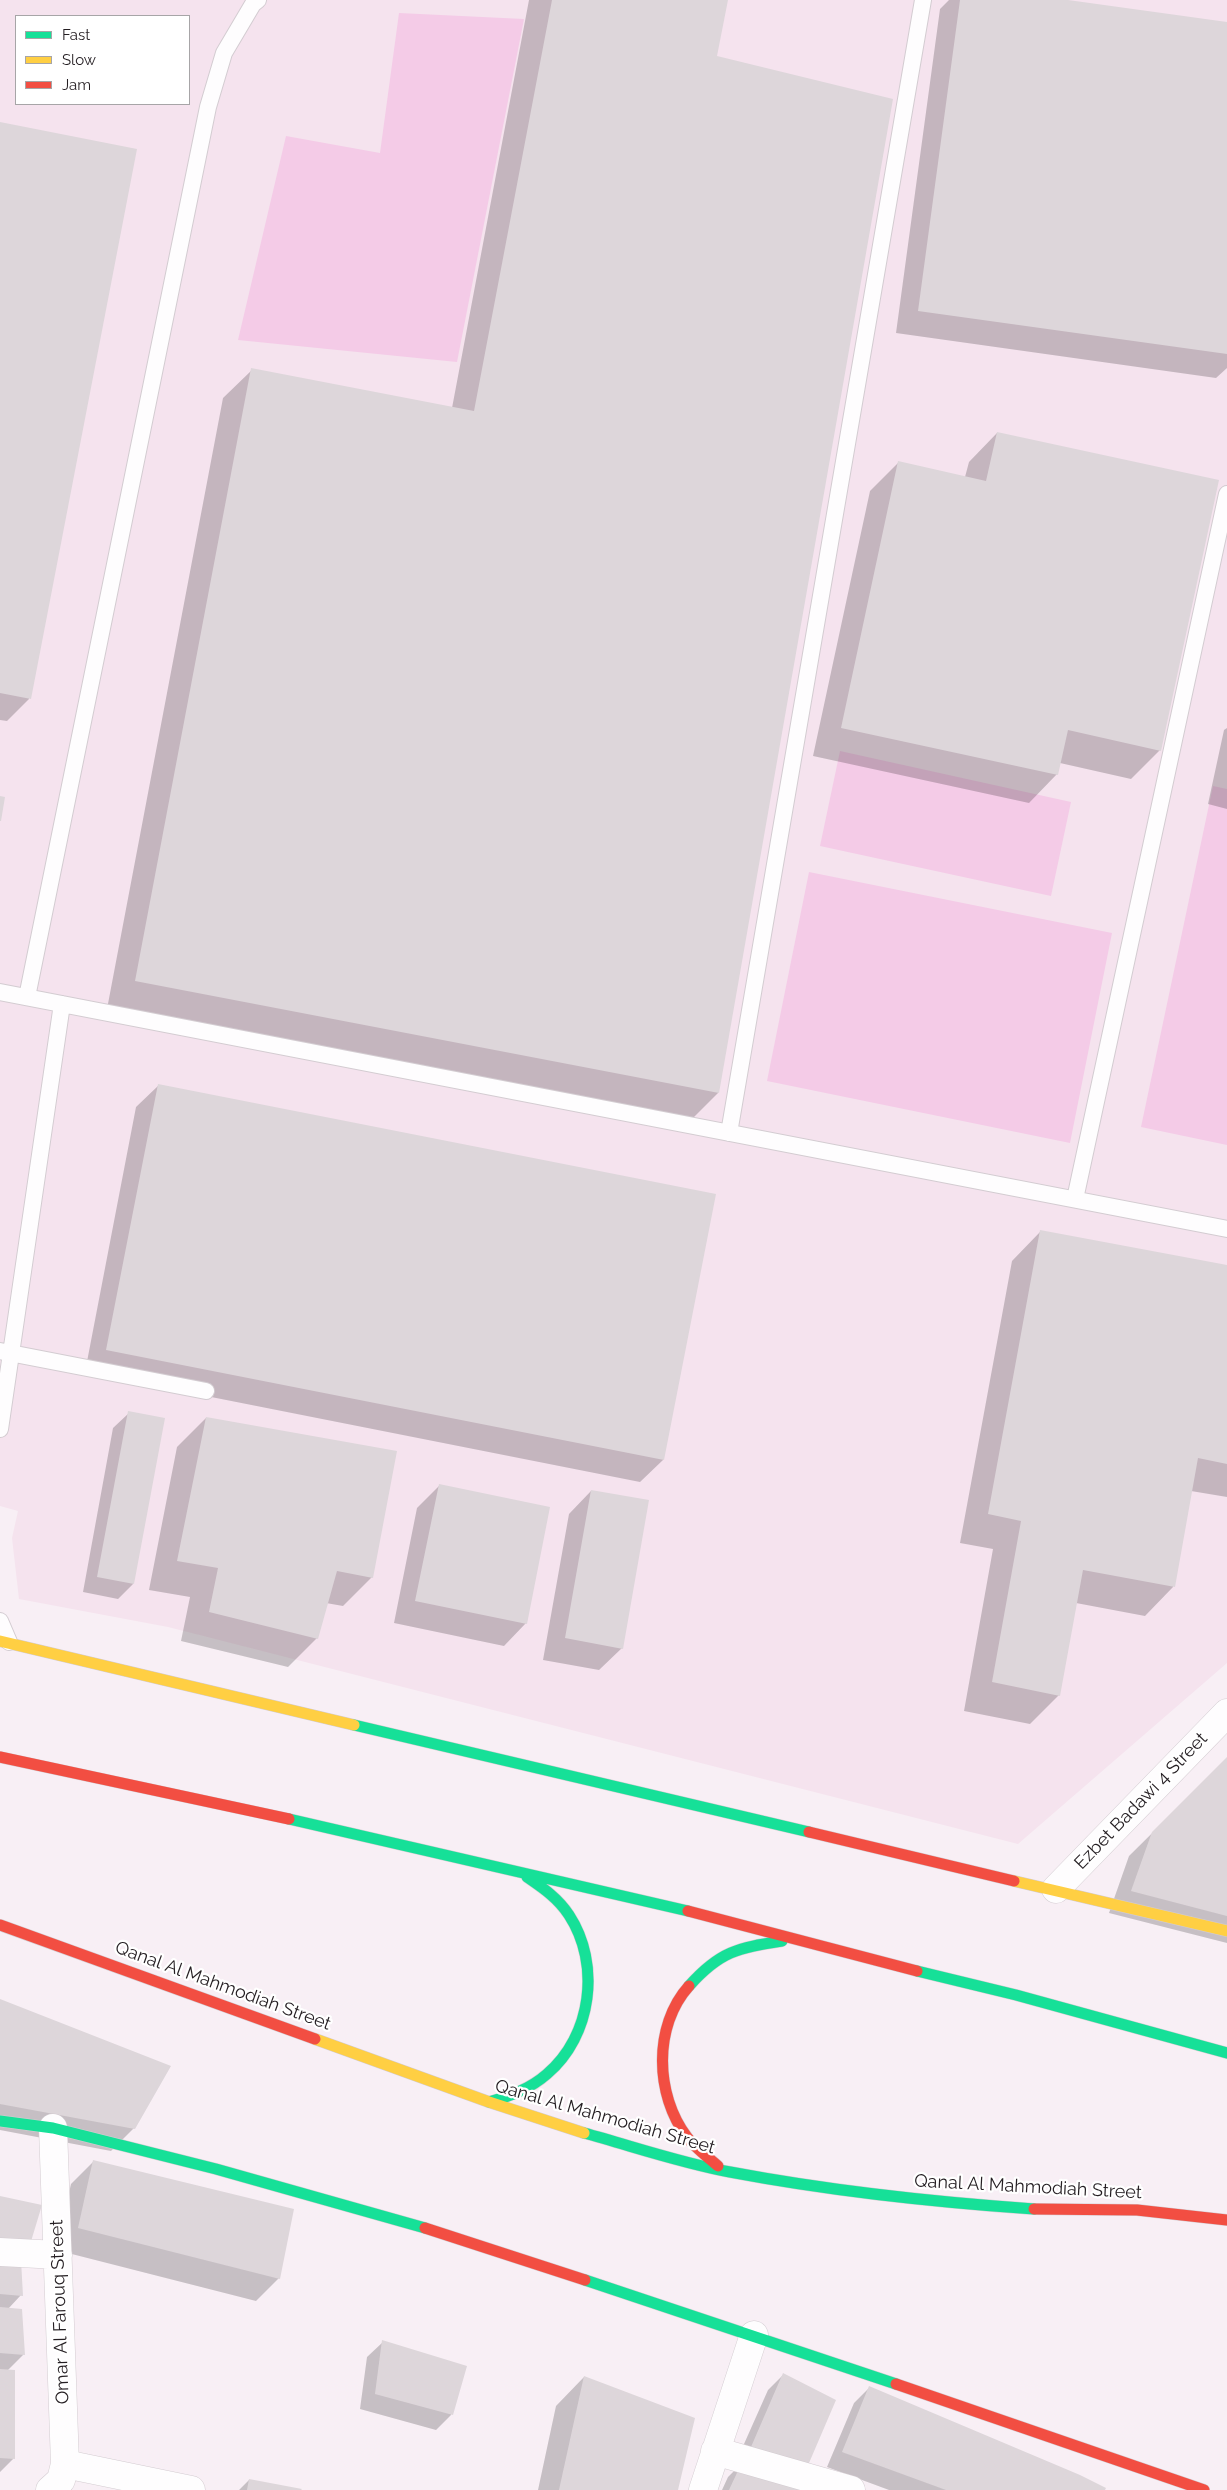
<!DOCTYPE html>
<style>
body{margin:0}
#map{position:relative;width:1227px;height:2490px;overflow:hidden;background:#f8eff5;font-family:Raleway,sans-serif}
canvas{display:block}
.legend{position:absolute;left:15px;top:15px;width:175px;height:90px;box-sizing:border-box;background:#fff;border:1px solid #a7a5a7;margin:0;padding:6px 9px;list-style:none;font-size:15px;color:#241e22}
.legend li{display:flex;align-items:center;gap:10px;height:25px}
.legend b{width:25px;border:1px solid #a7a5a7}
</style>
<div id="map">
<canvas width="1227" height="2490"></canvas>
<ul class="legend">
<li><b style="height:6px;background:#16e098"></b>Fast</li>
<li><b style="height:6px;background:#ffcf43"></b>Slow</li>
<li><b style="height:6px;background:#f24e42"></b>Jam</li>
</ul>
</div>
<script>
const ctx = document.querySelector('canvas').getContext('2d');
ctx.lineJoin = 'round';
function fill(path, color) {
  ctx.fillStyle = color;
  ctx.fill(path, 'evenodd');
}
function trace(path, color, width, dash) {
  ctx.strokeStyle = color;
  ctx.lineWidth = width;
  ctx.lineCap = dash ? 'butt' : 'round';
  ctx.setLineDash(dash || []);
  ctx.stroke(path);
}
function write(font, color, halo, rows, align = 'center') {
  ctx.font = font + ' Raleway,sans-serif';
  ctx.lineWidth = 4.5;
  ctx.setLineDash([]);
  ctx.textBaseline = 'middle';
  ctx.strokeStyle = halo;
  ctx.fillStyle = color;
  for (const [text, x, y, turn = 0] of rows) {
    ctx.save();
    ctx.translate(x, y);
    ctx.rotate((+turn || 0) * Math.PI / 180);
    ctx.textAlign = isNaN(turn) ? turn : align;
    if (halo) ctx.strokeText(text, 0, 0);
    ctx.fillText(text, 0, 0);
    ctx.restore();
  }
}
fill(new Path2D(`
 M0,0H1227V1663L1018,1844L168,1627L19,1599L12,1538L18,1511L0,1506ZM16,16H189V104H16Z`), '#f5e3ee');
fill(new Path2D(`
 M399,13L524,19L457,362L238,340L286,136L380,153Z
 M840,751L1071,802L1051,896L820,846Z
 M1213,786L1227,789V1145L1141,1127Z
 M809,872L1112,933L1070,1143L767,1081Z`), '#f4cbe7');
fill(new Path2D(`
 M529,0H727L716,57L892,100L718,1093L689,1122L107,1009L223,398L252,370L452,408Z
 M949,0H1059L1227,24V368L1216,378L896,333L940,9Z
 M0,123L29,699L7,721L0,720Z
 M997,433L1160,750L1131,779L1060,763L1057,774L1029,803L813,756L870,491L898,463L965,477L969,462Z
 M1227,728V809L1208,804L1224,730Z
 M159,1085L715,1195L663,1460L640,1482L85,1372L136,1107Z
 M1040,1232L1227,1267V1497L1191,1491L1173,1587L1145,1616L1076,1603L1059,1695L1030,1724L964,1711L993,1549L960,1543L1012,1261Z
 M129,1413L133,1584L118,1599L83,1592L113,1428Z
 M206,1418L372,1577L343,1606L326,1603L317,1638L288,1667L181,1641L190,1597L149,1590L177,1447Z
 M439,1486L526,1623L504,1646L394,1623L417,1508Z
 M591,1491L622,1648L599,1670L543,1660L569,1514Z
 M1227,1759V1943L1109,1913L1129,1856Z
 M0,2000L134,2128L111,2151L0,2130Z
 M94,2161L279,2278L256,2301L56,2250L71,2184Z
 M0,2198L16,2260L21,2295L8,2309L24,2354L7,2371L14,2458L0,2472Z
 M383,2342L466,2367L451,2415L436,2430L360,2409L367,2357Z
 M783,2375L805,2469L831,2490H722L728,2477L741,2464L736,2462L768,2390Z
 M584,2377L676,2490H538L556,2406Z
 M869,2388L1103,2490H889L827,2467L854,2403Z
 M249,2480L300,2490H239Z`), '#0003');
fill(new Path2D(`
 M552,0H728L717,56L893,99L719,1093L135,981L251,368L474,411Z
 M960,0H1068L1227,22V354L918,311Z
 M0,122L137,149L31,699L0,693Z
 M997,432L1219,480L1161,751L1068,730L1058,775L841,728L898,461L986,481Z
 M0,796L5,797L1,821H0Z
 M158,1084L716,1194L664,1460L106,1350Z
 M1040,1230L1227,1265V1464L1198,1458L1175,1587L1083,1570L1060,1696L992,1682L1021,1521L988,1514Z
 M128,1411L165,1418L134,1584L97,1577Z
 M206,1417L397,1451L373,1578L337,1571L318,1639L209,1612L218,1568L177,1561Z
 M439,1484L550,1507L527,1624L415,1601Z
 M591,1490L649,1500L623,1649L565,1638Z
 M1227,1757V1916L1131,1891L1152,1832Z
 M0,1999L171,2066L135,2129L0,2104Z
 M93,2160L294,2209L280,2279L78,2228Z
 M0,2196L42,2205L29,2248L0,2246Z
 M0,2258L21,2260L23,2296L0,2294Z
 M0,2307L22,2309L25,2355L0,2353Z
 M382,2340L467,2366L453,2415L375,2394Z
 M0,2369L15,2370V2459L0,2458Z
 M783,2373L836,2400L806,2470L751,2447Z
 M584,2376L695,2418L678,2490H559Z
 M869,2386L1080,2475L1106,2488L1105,2490H946L842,2452Z
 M743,2460L834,2490H729Z
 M249,2479L302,2489L301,2490H247Z`), '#ddd6da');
const lane = new Path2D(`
 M0,992L1227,1229
 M27,997L208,107L224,53L253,4L258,0
 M729,1133L923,0
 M1075,1199L1227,494
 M0,1351L206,1391
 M0,1429L62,1004
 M0,1621L9,1642`);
const street = new Path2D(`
 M1056,1889L1227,1713
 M0,2252L58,2255
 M715,2451L851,2490
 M65,2464L191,2490
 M50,2490L61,2480L65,2464L53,2128
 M703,2490L754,2335`);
const fast = new Path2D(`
 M354,1725L809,1832
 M289,1819L688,1911
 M917,1971L1016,1995L1227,2053
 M689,1986C720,1951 738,1948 782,1941
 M489,2102C510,2096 530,2089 547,2074C592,2036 601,1964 569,1915C558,1898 543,1888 527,1877
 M0,2121L53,2128L216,2169L425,2228
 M584,2133C632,2146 681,2163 730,2172C831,2191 932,2202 1034,2209
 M585,2280L896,2384`);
const slow = new Path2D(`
 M0,1641L354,1725
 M1014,1881L1227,1931
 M315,2039L489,2102L584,2133`);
const jam = new Path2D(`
 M0,1757L289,1819
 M809,1832L1014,1881
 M688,1911L917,1971
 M0,1925L315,2039
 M689,1986C653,2026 655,2095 687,2137C695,2148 708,2157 718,2166
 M1034,2209L1137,2210L1227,2220
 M425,2228L585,2280
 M896,2384L1204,2490`);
trace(lane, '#d3ccd1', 18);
trace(street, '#d3ccd1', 29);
trace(fast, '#d3ccd1', 12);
trace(slow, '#d3ccd1', 12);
trace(jam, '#d3ccd1', 12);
trace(lane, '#fefdfe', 16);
trace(street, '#fefdfe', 28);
trace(fast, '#16e098', 11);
trace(slow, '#ffcf43', 11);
trace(jam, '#f24e42', 11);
write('18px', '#241e22', '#fff', [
 ["Ezbet Badawi 4 Street",1141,1801,-46],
 ["Qanal Al Mahmodiah Street",223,1986,20],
 ["Qanal Al Mahmodiah Street",605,2117,16],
 ["Qanal Al Mahmodiah Street",1028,2187,3],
 ["Omar Al Farouq Street",60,2312,-92]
]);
</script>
